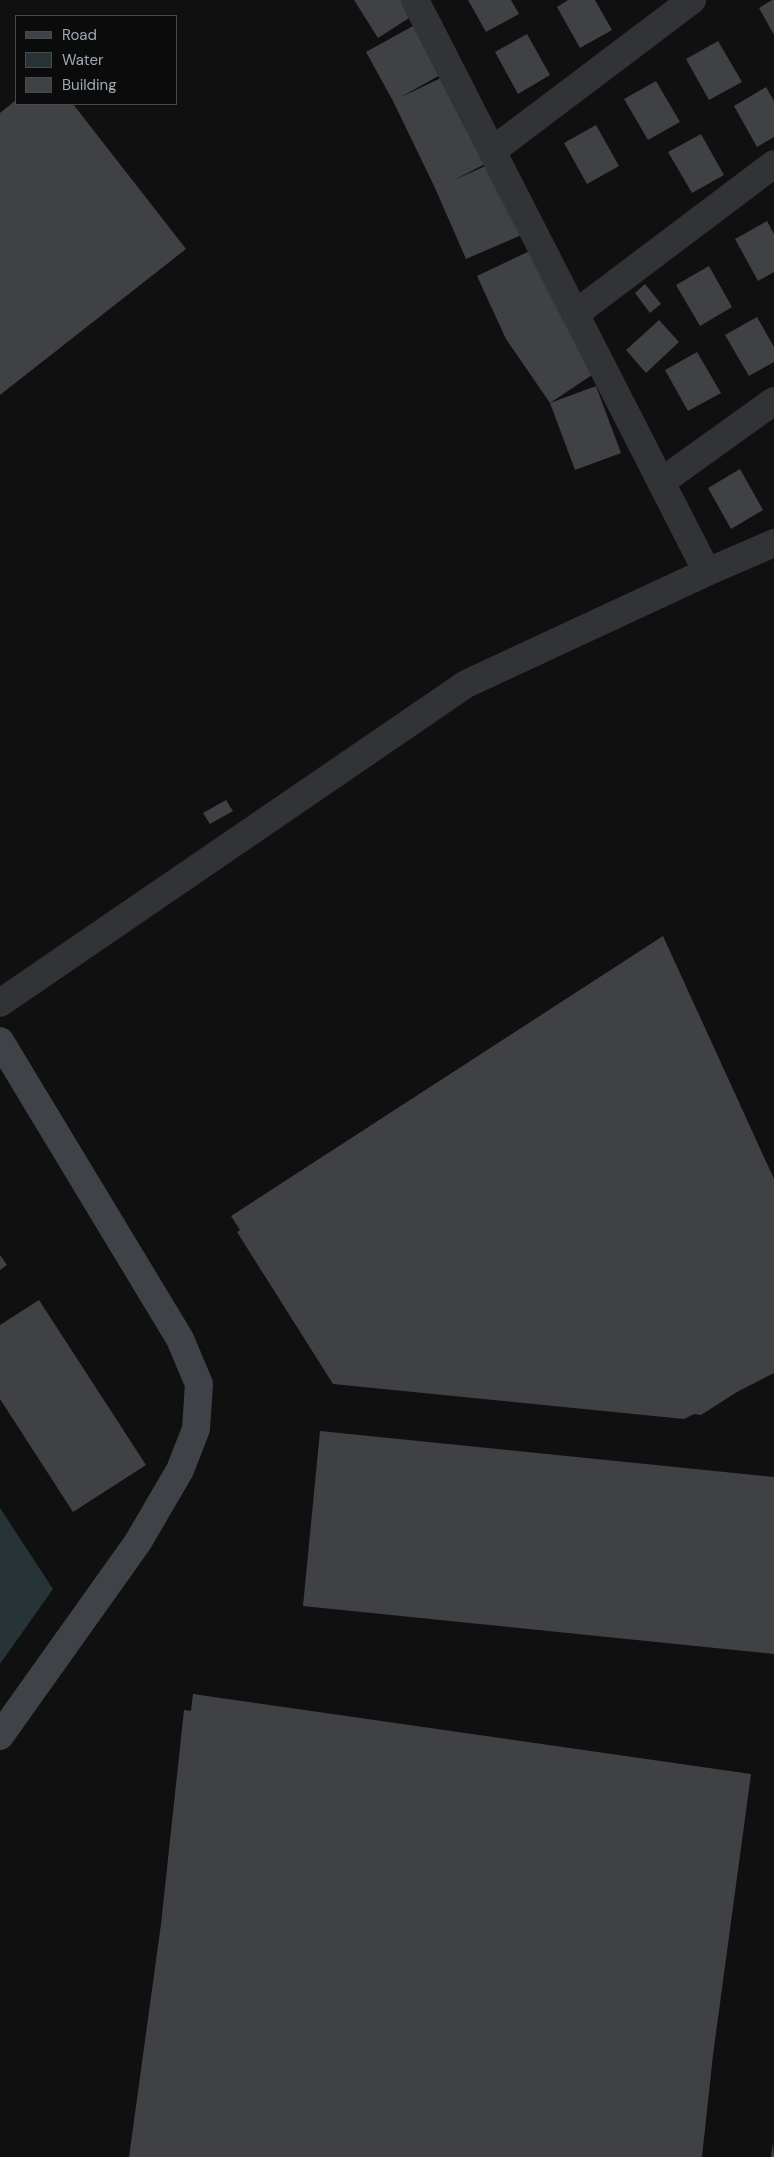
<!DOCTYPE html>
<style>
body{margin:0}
#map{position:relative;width:774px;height:2157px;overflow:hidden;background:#101011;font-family:"DM Sans",sans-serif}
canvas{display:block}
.legend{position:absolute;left:15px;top:15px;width:162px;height:90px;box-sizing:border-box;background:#0b0b0c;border:1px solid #474b4e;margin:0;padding:6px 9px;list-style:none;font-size:15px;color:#a1aab2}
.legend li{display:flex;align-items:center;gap:10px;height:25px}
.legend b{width:25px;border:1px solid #474b4e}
</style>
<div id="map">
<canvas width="774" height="2157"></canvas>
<ul class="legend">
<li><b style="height:6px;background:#3f4246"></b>Road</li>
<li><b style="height:14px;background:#283337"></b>Water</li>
<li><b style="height:14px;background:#3f4144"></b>Building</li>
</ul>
</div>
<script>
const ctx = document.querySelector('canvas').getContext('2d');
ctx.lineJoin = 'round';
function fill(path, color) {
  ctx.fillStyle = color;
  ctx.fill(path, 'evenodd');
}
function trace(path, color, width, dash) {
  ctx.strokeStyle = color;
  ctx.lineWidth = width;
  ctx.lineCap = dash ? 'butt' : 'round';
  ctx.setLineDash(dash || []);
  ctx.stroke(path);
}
fill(new Path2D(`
 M0,1508L53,1589L0,1664Z`), '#283337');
fill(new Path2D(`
 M354,0H413L420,11L378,38Z
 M468,0H511L519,14L486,32Z
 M568,0H595L612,30L580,48L557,7Z
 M772,0H774V35L759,8Z
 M422,21L449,70L399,98L445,76L487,163L454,180L492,163L524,234L466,259L435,188L393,101L366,52Z
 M527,34L550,75L518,94L495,52Z
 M718,41L742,82L709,100L686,59Z
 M656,81L680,122L648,140L624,99Z
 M766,87L774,101V137L757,147L734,106Z
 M16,100V104H73L186,249L0,395V113Z
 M596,125L619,166L587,184L564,143Z
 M701,134L724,175L692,193L668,152Z
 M767,221L774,234V272L758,281L735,239Z
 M538,247L567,311L560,314L598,371L550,403L506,339L477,276Z
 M709,266L732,307L700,326L676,285Z
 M645,284L661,304L650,313L635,293Z
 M757,317L774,347V362L749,376L725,335Z
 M659,320L679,342L646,373L626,350Z
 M697,352L721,393L688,411L665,370Z
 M596,386L621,453L575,470L550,403Z
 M740,469L763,510L731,529L708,488Z
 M226,800L233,811L210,824L203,813Z
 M663,936L774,1179V1373L737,1392L701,1415L694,1414L684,1419L333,1384L237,1232L240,1230L231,1216Z
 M0,1255L7,1265L0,1270Z
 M39,1300L146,1465L73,1512L0,1399V1325Z
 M320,1431L774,1477V1654L303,1606Z
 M193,1694L751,1774L713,2055L702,2157H129L161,1924L184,1710L191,1711Z
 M773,2143L774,2157H771Z`), '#3f4144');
trace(new Path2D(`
 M415,0L707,572
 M492,151L692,0
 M575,314L774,164
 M661,482L774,401
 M0,1003L466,684L707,572L774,543`), '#313336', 28);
trace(new Path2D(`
 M0,1041L180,1339L199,1384L196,1429L180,1470L138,1542L0,1736`), '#3f4246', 28);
</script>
